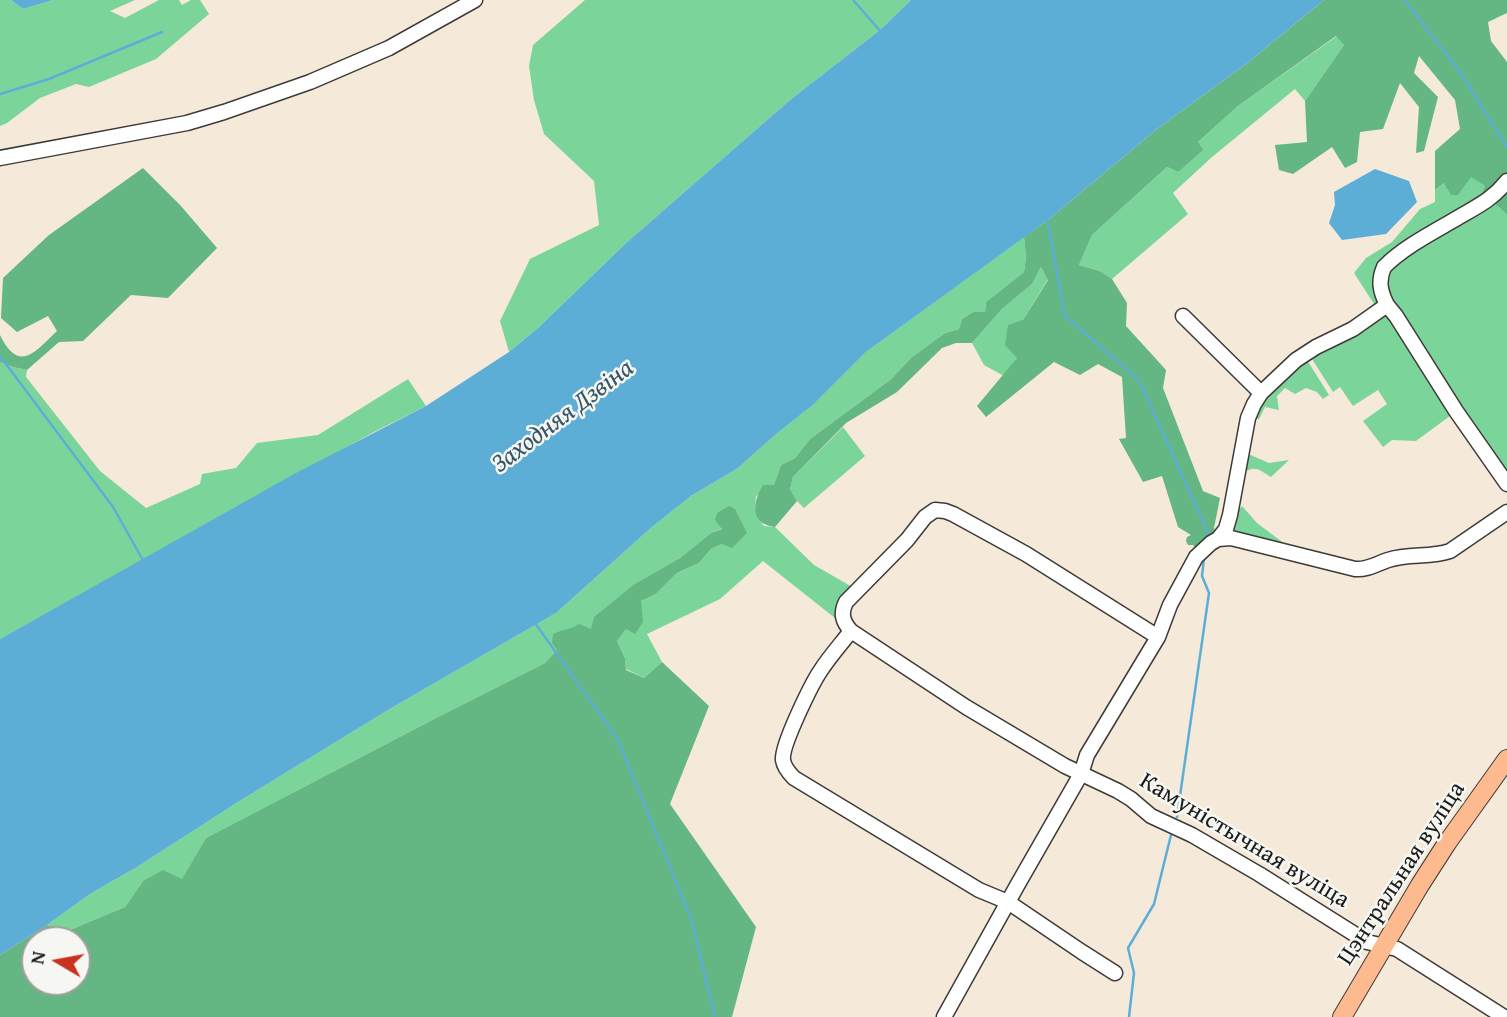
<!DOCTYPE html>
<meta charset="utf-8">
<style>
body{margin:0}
#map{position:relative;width:1507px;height:1017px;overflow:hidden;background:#f5e9da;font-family:"Gentium Book Plus",serif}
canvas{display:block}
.north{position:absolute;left:21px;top:926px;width:70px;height:70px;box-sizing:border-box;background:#f6f6f2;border:2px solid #9f9f9c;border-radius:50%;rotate:280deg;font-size:19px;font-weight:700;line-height:28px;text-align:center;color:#1c1c1c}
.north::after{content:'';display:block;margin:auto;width:24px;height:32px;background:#c8321e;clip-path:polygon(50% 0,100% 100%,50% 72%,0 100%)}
</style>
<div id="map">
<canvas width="1507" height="1017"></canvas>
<div class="north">N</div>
</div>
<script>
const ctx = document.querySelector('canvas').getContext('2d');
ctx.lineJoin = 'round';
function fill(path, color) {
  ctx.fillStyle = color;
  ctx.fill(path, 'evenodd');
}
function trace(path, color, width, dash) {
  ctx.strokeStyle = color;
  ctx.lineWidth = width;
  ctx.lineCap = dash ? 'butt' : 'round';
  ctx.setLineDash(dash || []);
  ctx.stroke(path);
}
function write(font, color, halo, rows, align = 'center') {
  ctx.font = font + ' "Gentium Book Plus",serif';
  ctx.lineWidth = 5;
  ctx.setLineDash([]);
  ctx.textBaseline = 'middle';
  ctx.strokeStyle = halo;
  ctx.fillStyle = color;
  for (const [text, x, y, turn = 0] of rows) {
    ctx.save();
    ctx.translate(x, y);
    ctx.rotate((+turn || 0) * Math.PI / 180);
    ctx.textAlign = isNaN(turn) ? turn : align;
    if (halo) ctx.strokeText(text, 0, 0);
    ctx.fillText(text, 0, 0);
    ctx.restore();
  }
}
fill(new Path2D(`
 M0,0H11L23,9L53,0H135L110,11L125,18L159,0H179L182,5L191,0H200L209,14L156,59L89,87L76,84L40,98L7,123L0,126Z
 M585,0H911L880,30L790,100L673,202L625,244L538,328L509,352L500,321L530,259L599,225L594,181L544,134L534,100L529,66L533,45Z
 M1337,36L1344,45L1305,101L1295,89L1212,157L1173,193L1188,214L1112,279L1100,271L1079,265L1092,235L1167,167L1178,172L1198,142L1238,106Z
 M1471,176L1485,186L1486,198L1388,259L1380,303L1376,307L1354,273L1366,258L1392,242L1420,209L1435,202V190L1444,183L1458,194Z
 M1493,201L1503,209L1507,215V472L1389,303L1384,276L1387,268Z
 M1024,237L1026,257L1024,272L986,302L985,313L973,312L962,319L959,329L945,333L912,357L890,380L810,439L795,458L781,465L774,486L756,496L755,508L759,519L764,526L775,527L814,565L854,588L840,622L763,561L720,599L647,634L662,662L644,678L626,669L625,658L617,641L626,629L641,601L656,594L677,573L699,563L711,549L722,544L723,528L711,533L680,558L636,583L591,629L557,650L545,663L438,717L206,838L182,880L143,881L125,907L65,932L47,925L90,894L137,867L238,802L388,710L556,613L652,527L691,496L738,468L775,435L813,405L866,352Z
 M1041,267L1048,279L1023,320L1017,358L1004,376L984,365L972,343L1002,309L1032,284Z
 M1385,312L1454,413L1416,441L1392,440L1383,447L1363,421L1387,404L1378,390L1353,406L1340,387L1333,392L1312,359L1313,354Z
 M1307,360L1329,395L1323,399L1317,392L1306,388L1295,394L1285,388L1277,396L1279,410L1265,407L1259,419H1250L1265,392Z
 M0,362L13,367L27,370L26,377L100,471L146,508L200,484L202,474L236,468L257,443L318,435L408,379L426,406L372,433L0,639Z
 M843,427L865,456L804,508L797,501L790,489L793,477Z
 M1246,453L1269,463L1289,460L1271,477C1257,469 1256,465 1241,474Z
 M1242,506L1257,523L1289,547L1223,529Z`), '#7bd59b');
fill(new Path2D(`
 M1324,0H1507V13L1488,22L1491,41L1507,62V215C1500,205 1488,202 1483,193L1485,186L1471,177L1458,195H1451L1444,183L1435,190V151L1460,129L1455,100L1419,56L1414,73L1438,97L1424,151L1416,153L1419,107L1400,83L1383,129L1360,132L1357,162L1345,168L1332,147L1293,174L1279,170L1275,145L1307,142L1305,101L1344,45L1336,36L1238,106L1198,142L1203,150L1178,172L1167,167L1092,235L1079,265L1100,271L1112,279L1127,303L1126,326L1166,370L1163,388L1203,491L1220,498L1214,528L1218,537L1196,549L1193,545H1188L1186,541L1187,537L1191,535L1178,527L1162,476L1143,482L1119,439L1126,438L1122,377L1098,364L1080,375L1054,362L986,417L977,406L1017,358L1005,345L1008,325L1023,320L1048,280L1041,267L1032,284L1002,309L972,343H956L942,348L897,392L846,423L793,477L790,489L797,501L775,527C750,524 752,503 763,485H774L781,465L795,458L810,439L890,380L912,357L945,333L959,329L962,319L973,312H985L986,302L1024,272L1026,257L1024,237L1048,220L1157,129L1246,64Z
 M143,168L181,206L217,248L168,298L131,295L83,341L59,342L27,370L13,367L0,362V335C19,374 35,352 57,331L48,316L17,332L1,318L3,278L49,235Z
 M729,506L735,509L747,533L732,548L722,544L711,549L699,563L677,573L656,594L641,601L643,622L635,634L626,629L617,641L625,658L626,670L644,678L662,662L709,706L670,804L756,927L732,1017H0V955L47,925L65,932L125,907L143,881L163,870L182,879L206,838L438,717L545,663L557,650L552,643L553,634C563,629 570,630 579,624L591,629L594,617L636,583L680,558L711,533L722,529L715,520L717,513ZM35,940H77V982H35Z`), '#64b683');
fill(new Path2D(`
 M11,0H53L23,9Z
 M911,0H1324L1246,64L1157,129L1048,220L866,352L813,405L775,435L738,468L691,496L652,527L556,613L388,710L238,802L137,867L90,894L47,925L0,955V639L296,473L426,406L509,352L538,328L625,244L673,202L790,100L880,30Z
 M1375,169L1409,181L1417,202L1386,234L1342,240L1329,223L1335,205L1334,192Z`), '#5caed7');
trace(new Path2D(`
 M1405,0L1460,72L1507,147
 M854,1L882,33
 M0,94L49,79L162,32
 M1047,218L1065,316L1139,380L1209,535
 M0,356L113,507L144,562
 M535,623L618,740L692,921L715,1017
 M1177,817L1209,593L1202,576L1204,558
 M1129,1017L1134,973L1128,948L1154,904L1171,835`), '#5caed7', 2.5);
const minor = new Path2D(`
 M0,158L187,123L224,112L310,82L389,48L475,0
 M1387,305C1380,291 1378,281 1384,267C1405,246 1434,232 1459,217C1478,206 1493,199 1507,181
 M1183,316L1261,393L1296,360L1316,347L1353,329L1387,305L1396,316L1456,411L1507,484
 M1218,539L1226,529L1230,515L1248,418L1254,404L1261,393
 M851,631L966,707L1065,766L1118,791L1131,799L1151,816L1192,835L1259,874L1367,942L1397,949L1504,1017
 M1115,973L1082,952L1008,902L979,890L794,778C789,773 784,767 783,760C781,746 812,683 821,670C830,656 841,644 851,631C843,622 840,614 846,602L907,540L925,517L935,510L945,511L953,514L1026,554L1158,637
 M944,1017L1018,884L1081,774L1087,755L1158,637L1170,605L1196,557L1211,543L1218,539L1231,538L1355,569C1368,570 1376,564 1388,560C1409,553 1430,558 1450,551L1507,512`);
const major = new Path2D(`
 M1342,1017L1420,885L1447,843L1507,759`);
trace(minor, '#3d3b38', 17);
trace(major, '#3d3b38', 20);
trace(minor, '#fff', 14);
trace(major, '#fcba8e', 18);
write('24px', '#1c1c1c', '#f6f6f2', [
 ["Камуністычная вуліца",1244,841,31],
 ["Цэнтральная вуліца",1402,874,-57]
]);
write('italic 26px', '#365667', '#f6f6f2', [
 ["Заходняя Дзвіна",563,417,-37]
]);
</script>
